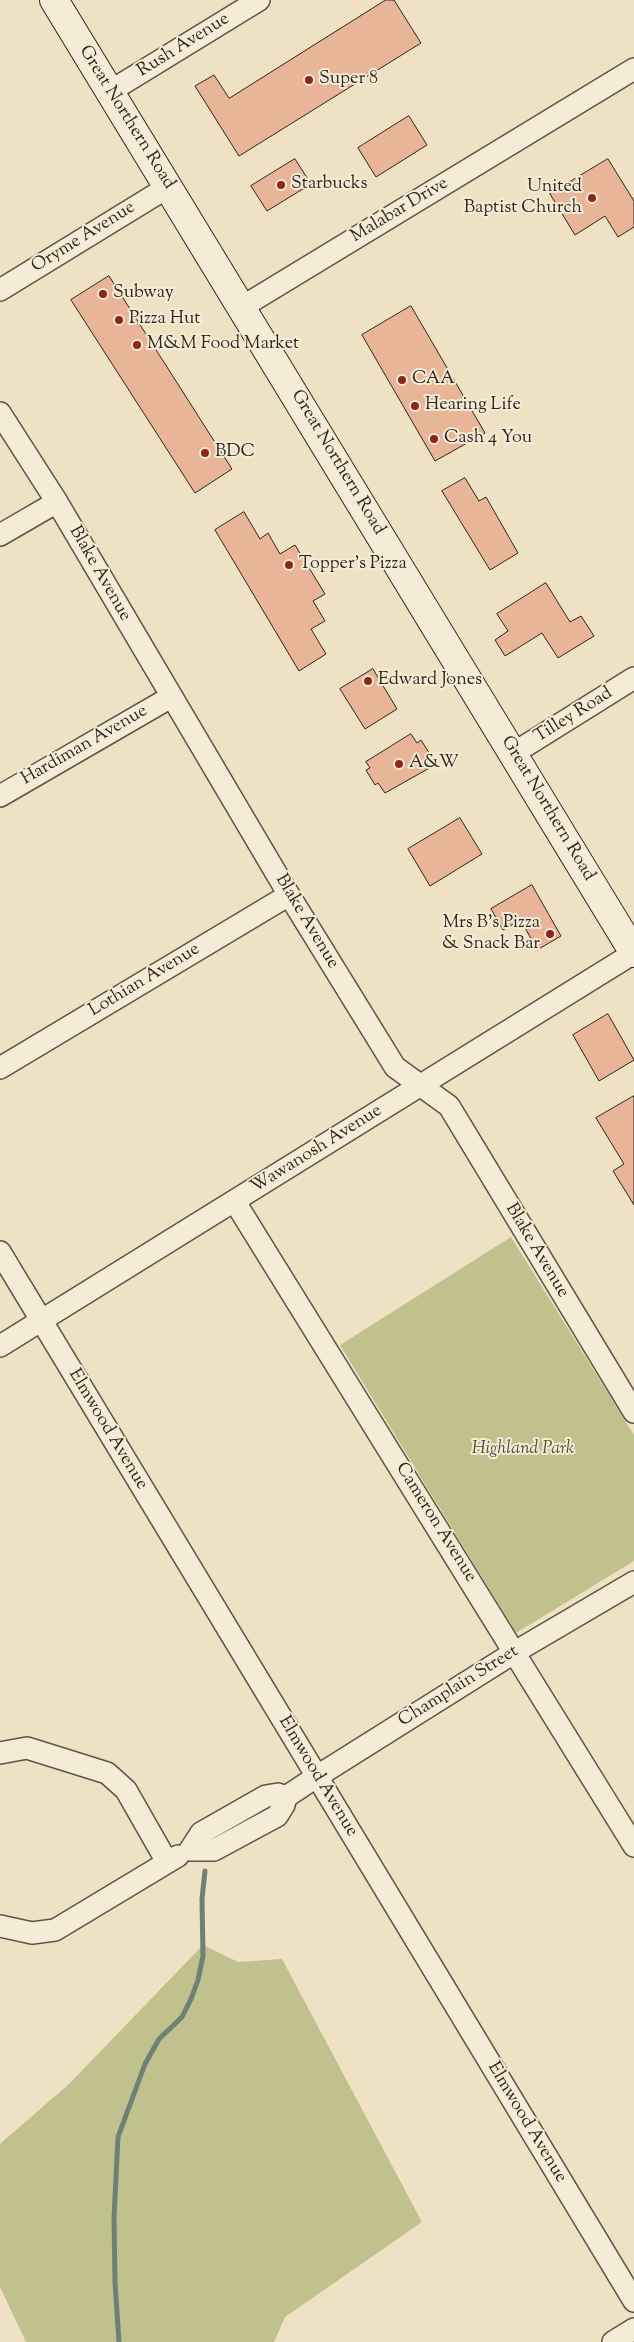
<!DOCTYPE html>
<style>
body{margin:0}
canvas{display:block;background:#efe1c3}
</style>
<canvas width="634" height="2342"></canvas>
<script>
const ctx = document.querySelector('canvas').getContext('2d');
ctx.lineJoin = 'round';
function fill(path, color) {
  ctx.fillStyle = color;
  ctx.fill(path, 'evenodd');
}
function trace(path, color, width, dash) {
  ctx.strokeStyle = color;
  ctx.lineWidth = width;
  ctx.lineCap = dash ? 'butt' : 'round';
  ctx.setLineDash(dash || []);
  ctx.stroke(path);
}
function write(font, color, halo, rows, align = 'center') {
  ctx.font = font + ' "Sorts Mill Goudy",serif';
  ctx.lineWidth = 4;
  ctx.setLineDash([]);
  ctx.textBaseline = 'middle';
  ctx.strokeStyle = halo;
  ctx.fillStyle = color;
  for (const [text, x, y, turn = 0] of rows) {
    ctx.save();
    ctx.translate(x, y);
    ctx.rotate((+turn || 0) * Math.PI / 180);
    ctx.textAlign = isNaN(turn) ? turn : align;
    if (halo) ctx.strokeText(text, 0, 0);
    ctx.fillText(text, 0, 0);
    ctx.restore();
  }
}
fill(new Path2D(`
 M511,1237L634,1435V1561L516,1633L340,1345Z
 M203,1945L238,1962L282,1959L422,2222L285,2317L274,2342H26L0,2287V2144L69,2084Z`), '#c1c18e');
trace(new Path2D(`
 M119,2342L115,2282L114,2218L118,2137L145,2064L159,2039L182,2017L191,1999L198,1980L203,1956L202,1899L205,1871`), '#6f8176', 5);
const building = new Path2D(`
 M386,0H394L421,43L239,156L195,86L214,75L229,98Z
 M409,116L427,145L376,177L358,148Z
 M295,159L311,184L267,211L251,186Z
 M608,159L634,201V227L618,237L605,216L575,235L550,194Z
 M109,276L232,469L195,493L71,300Z
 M411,306L485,433L435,461L362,335Z
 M465,478L479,501L486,497L518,553L490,570L442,491Z
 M244,512L260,539L268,533L280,554L295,545L325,594L313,601L325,621L311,629L326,654L299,671L215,530Z
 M546,583L570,622L581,616L594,636L558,658L542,633L505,656L495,640L508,631L497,614Z
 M373,669L397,709L365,729L340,689Z
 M411,734L417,743L421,740L431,756L427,758L433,766L385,793L378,783L375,785L366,770L370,768L366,762Z
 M460,818L482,854L430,886L408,849Z
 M532,885L561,936L537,950L521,920L503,930L491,909Z
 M608,1014L634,1060L599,1081L573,1035Z
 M634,1096V1205L613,1171L624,1164L596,1118Z`);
fill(building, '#e9b598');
trace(building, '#2f251a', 1);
const street = new Path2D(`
 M109,92L259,0
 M0,290L168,187
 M242,307L634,69
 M0,413L57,502L289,895L395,1067L449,1106L634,1412
 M0,535L57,502
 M514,753L634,678
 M0,796L171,697
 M0,1068L289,895
 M235,1202L634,1846
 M0,1252L634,2301
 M0,1346L634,953
 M0,1753L27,1748L107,1773L126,1790L167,1862
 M286,1797L278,1794L266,1796L201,1833L190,1850H214L277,1816L284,1805L286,1797L316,1777L515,1652L634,1582
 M0,1926L32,1933L55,1930L178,1856
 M613,2342L634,2329`);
const secondary = new Path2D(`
 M54,0L634,953`);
trace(street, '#5f5444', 24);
trace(secondary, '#2f251a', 30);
trace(street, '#f5ecd8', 21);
trace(secondary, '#f5ecd8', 28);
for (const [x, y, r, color] of [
 [309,80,5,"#8f2418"],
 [281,185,5,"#8f2418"],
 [592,198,5,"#8f2418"],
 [103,294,5,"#8f2418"],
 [119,320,5,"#8f2418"],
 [137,345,5,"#8f2418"],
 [402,380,5,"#8f2418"],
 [415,406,5,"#8f2418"],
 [434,439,5,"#8f2418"],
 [205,453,5,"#8f2418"],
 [289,565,5,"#8f2418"],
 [368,681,5,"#8f2418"],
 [399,764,5,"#8f2418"],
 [550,934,5,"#8f2418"]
]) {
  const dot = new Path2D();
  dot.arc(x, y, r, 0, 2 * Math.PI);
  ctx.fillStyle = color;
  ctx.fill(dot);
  trace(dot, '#f5ecd8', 2);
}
write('18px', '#2f251a', '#f5ecd8', [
 ["Rush Avenue",184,46,-32],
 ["Great Northern Road",126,118,58],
 ["Malabar Drive",400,211,-31],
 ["Oryme Avenue",84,238,-32],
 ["Great Northern Road",337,463,59],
 ["Blake Avenue",99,574,60],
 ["Tilley Road",574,716,-32],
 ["Hardiman Avenue",85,746,-30],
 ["Great Northern Road",547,809,59],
 ["Blake Avenue",306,922,59],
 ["Lothian Avenue",145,981,-31],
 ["Wawanosh Avenue",317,1150,-32],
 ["Blake Avenue",536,1251,59],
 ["Elmwood Avenue",107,1430,59],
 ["Cameron Avenue",435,1523,58],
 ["Champlain Street",459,1687,-32],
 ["Elmwood Avenue",317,1777,59],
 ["Elmwood Avenue",526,2123,59]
]);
write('18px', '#2f251a', '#f5ecd8', [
 ["Super 8",319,80],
 ["Starbucks",291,185],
 ["United",582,188,"right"],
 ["Baptist Church",582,209,"right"],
 ["Subway",113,294],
 ["Pizza Hut",129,320],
 ["M&M Food Market",147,345],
 ["CAA",412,380],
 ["Hearing Life",425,406],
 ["Cash 4 You",444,439],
 ["BDC",215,453],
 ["Topper's Pizza",299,565],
 ["Edward Jones",378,681],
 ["A&W",409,764],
 ["Mrs B's Pizza",540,924,"right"],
 ["& Snack Bar",540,945,"right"]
], 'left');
write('italic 18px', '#544c37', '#f5ecd8', [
 ["Highland Park",523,1450]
]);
</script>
